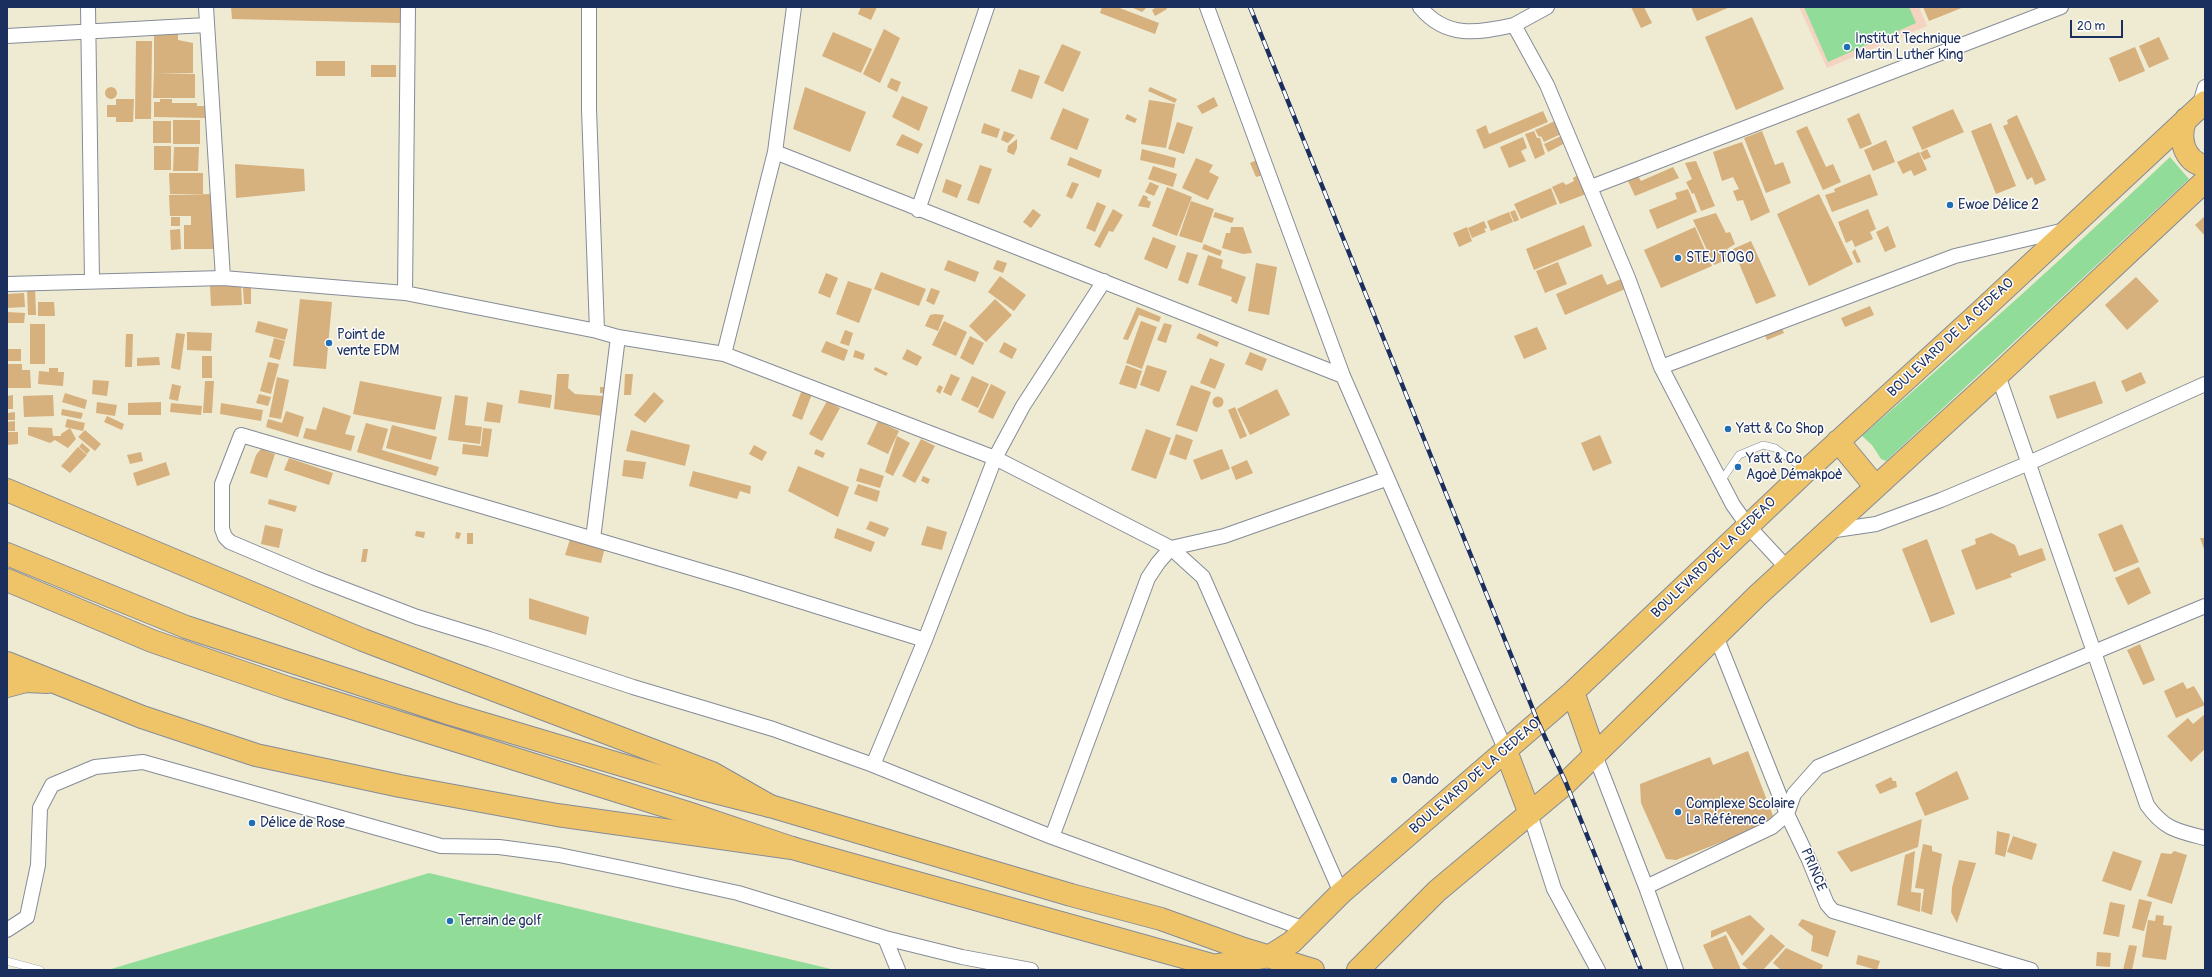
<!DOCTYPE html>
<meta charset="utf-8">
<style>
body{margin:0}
#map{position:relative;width:2212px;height:977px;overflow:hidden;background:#efead2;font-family:Pangolin,sans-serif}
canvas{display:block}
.frame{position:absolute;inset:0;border:8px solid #1b2f5e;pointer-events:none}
.scale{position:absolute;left:2070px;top:20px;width:53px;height:18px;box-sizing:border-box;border:2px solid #1b2f5e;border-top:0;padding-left:5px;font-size:12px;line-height:14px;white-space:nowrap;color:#1b2f5e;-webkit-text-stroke:3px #fff;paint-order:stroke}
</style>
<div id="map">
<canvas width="2212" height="977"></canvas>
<div class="frame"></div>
<div class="scale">20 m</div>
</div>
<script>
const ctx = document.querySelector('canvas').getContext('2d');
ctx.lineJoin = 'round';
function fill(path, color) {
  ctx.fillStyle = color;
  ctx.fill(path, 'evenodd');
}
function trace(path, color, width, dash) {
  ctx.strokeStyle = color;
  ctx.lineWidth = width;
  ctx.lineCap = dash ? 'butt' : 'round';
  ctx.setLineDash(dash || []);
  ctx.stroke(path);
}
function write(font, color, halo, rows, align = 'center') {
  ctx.font = font + ' Pangolin,sans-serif';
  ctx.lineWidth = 3;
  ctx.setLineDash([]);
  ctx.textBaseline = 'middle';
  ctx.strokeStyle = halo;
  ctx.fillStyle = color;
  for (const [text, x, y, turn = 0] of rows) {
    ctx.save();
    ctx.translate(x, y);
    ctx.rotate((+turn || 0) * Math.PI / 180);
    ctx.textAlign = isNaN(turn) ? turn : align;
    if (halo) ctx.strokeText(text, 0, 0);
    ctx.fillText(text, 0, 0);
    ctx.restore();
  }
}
fill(new Path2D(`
 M1799,7H1919L1927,26L1827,68Z`), '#f5d3c1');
fill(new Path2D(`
 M1804,7H1909L1916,23L1828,62Z
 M2170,157L2189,179L1886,461L1881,459L1872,445L1862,436C1966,345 2069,253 2170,157Z
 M429,873L835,970H108Z`), '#91dc98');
fill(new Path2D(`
 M231,7H402L401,23L232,19Z
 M861,7H877L871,20L858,14Z
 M1102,7H1117L1159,23L1155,34L1100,13Z
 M1131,7H1147L1142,12Z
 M1157,7H1166L1167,9L1155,16L1152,10Z
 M1631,7H1644L1652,23L1641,28Z
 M1691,7H1730L1697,21Z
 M1923,7H1964L1929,21Z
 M1752,17L1784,89L1736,110L1705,37Z
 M884,29L900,38L880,83L863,74Z
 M154,32H178V40L193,43V73H154Z
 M833,32L872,49L861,73L822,56Z
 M2159,37L2169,59L2149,68L2139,46Z
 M136,41H152L151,119H135Z
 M1062,44L1081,52L1063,92L1044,83Z
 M2135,47L2145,71L2119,82L2109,58Z
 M316,61H345V76H316Z
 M371,65H396V77H371Z
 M1019,69L1040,76L1032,99L1011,91Z
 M154,73L195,74V98H153Z
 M891,78L901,82L897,92L887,87Z
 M805,87L866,112L850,152L793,129Z
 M1150,87L1177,99L1175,103L1148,91Z
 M105 93a6 6 0 1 1 12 0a6 6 0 1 1-12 0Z
 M902,96L928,107L919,131L892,117Z
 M1214,97L1218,106L1202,114L1197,106Z
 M116,99H134L133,122H116V117H107V105H116Z
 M160,99H172V103H197V106H206V118L154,117V102H160Z
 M1149,100L1175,104L1166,148L1141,144Z
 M1063,108L1089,119L1077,150L1050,139Z
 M1953,109L1964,132L1922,150L1912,127Z
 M1543,111L1548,122L1484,149L1476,130L1486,125L1489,134Z
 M1859,113L1872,144L1860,149L1847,119Z
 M1127,114L1137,119L1135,123L1125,119Z
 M2017,115L2046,180L2035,185L2032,177L2027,180L2003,126L2008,124L2007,120Z
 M173,120H200V144H173Z
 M153,121H171V143H153Z
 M1555,121L1561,134L1544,142L1541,136L1539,137L1535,130Z
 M1177,122L1193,127L1184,154L1168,149Z
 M984,123L1000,129L997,138L981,133Z
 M1991,123L2016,186L1996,194L1971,131Z
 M1807,126L1826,167L1833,164L1841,182L1823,190L1796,131Z
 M1004,131L1015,135L1008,143L1001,140Z
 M1534,131L1537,138H1540L1545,154L1535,159L1525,134Z
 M1762,131L1775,165L1783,162L1791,183L1766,193L1744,138Z
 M902,134L923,144L918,154L896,145Z
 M1561,136L1565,143L1548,152L1544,144Z
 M1523,137L1527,148L1521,151L1526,161L1509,168L1500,147Z
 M1017,139V148L1014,155L1007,152L1008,146Z
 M1886,140L1895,162L1873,171L1864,150Z
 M1742,142L1770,212L1751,221L1743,200L1737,201L1733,191L1739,189L1733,177L1722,181L1713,152Z
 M154,146H171V170H154Z
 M174,147H199L198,171H173Z
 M1142,149L1176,158L1174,168L1140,160Z
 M1927,149L1931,157L1924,160L1920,153Z
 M1919,152L1927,170L1914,176L1911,170L1903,174L1897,162Z
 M1070,157L1102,170L1099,178L1067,165Z
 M1196,158L1213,165L1209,172L1219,177L1208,200L1182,188Z
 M1257,160L1263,175L1256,177L1250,163Z
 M1696,161L1715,206L1701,211L1694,193L1692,194L1686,182L1692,179L1685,163Z
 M235,164L304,169L305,191L236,198Z
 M980,165L992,169L979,204L967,200Z
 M1153,166L1177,174L1173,187L1148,179Z
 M1673,167L1679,178L1635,196L1628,181L1638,176L1641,181Z
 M169,173H203V194H170Z
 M1870,174L1878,195L1832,212L1825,195L1835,192L1834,189Z
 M1578,175L1586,194L1560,204L1552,187L1563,182L1566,185L1574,181L1573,178Z
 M946,179L962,185L957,198L942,192Z
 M1072,182L1079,184L1072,199L1066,196Z
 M1150,182L1159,186L1154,196L1145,192Z
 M1167,187L1192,197L1177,236L1152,226Z
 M1551,188L1557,204L1521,219L1514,204Z
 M1688,189L1697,212L1657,229L1649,210L1677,199L1675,193Z
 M214,194L215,249H184V225H191V216H170L169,195Z
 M1819,194L1853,264L1809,286L1777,214Z
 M1143,195L1148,197L1147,200L1151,202L1149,208L1138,206Z
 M1191,201L1214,209L1202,243L1179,236Z
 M1097,202L1106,206L1095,232L1086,228Z
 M1033,209L1041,215L1031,228L1023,222Z
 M1113,209L1123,215L1113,232L1109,231L1100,248L1094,245Z
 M1868,209L1876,229L1870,232L1873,239L1855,247L1852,240L1846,243L1838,222Z
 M1515,210L1519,220L1514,222L1510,212Z
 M1215,212L1234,218L1232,223L1213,217Z
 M1509,212L1513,222L1491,231L1487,221Z
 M1716,213L1726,233L1730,232L1735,244L1727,249L1731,258L1714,265L1693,220Z
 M2205,216V236L2195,225Z
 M171,217H180V226H171Z
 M1484,221L1487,228L1484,229L1486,232L1472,238L1468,228Z
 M1584,225L1592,246L1534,270L1526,249Z
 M1888,226L1896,247L1885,252L1876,232Z
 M1231,227H1243L1252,253L1243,254L1222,248L1226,233H1230Z
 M1467,227L1472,241L1459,247L1453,233Z
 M1695,227L1712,266L1661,288L1644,250Z
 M180,229L181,249L171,250L170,230Z
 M1153,237L1176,246L1167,269L1144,259Z
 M1751,241L1776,296L1756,304L1733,249Z
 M1204,244L1222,251L1220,256L1202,249Z
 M1855,249L1861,262L1857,263L1852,252Z
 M1187,252L1198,255L1188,284L1178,280Z
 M1208,255L1223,260L1221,268L1246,277L1237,304L1231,301L1232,297L1198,285Z
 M948,260L979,272L975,282L944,270Z
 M997,260L1007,263L1003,273L993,269Z
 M1558,262L1567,284L1545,293L1536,271Z
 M1256,263L1277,267L1269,315L1248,311Z
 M881,272L926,289L919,306L874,289Z
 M826,273L838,278L830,298L818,293Z
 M1602,274L1607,285L1621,279L1625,289L1565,315L1556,294Z
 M1000,276L1026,295L1014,311L988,292Z
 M2136,277L2159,301L2127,330L2105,305Z
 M848,281L872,289L859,323L836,314Z
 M241,284L242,305L211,306L210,286Z
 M35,288L36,315H28L27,289Z
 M243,288H251V304H244Z
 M931,288L940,291L934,305L926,301Z
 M24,293L25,307L7,308V294Z
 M300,299L332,302L326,369L293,366Z
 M995,299L1012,315L986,342L969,326Z
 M38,302H54L55,316H38Z
 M1870,306L1874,315L1845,327L1841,318Z
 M1137,307L1161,317L1159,322L1139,315L1128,340L1123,339Z
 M7,312L25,313L24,323H7Z
 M935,314L944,315L938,331L925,326L930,315Z
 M258,321L288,329L285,340L255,332Z
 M944,321L967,332L956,356L932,345Z
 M1141,321L1157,327L1142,369L1126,363Z
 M1164,323L1172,325L1166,343L1157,340Z
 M30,324H45V364H30Z
 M1781,326L1784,333L1767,340L1764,333Z
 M1537,327L1547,349L1524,359L1514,336Z
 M845,330L853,333L849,346L840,343Z
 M187,332L212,333L211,351L187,350Z
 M176,333L185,334L180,370L171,368Z
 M1199,333L1219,342L1217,347L1196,338Z
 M126,334H133L132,367H125Z
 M970,336L984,343L973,365L960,358Z
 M274,338L285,341L280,360L269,357Z
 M826,341L848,350L844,361L821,352Z
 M7,342L8,349H21V361H7Z
 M1004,342L1017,349L1012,359L999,352Z
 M907,349L922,357L917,366L902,359Z
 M855,350L865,354L863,360L853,357Z
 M1250,352L1267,359L1262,371L1245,364Z
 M202,356H212V378H202Z
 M159,357L160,365L137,366V358Z
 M1210,358L1225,364L1215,389L1200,383Z
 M268,362L279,364L271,394L260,391Z
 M7,364H22V370H30L31,388H7Z
 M1126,365L1142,371L1136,389L1119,384Z
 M1147,365L1167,371L1159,392L1140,385Z
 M875,367L888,373L886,376L874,370Z
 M49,368H58V372H64L63,386L38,384L39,371L49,372Z
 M2141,372L2146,383L2126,392L2121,381Z
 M557,374H569L568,388L575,394L603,396L602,416L554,409Z
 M625,374H633L631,395H624Z
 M951,374L960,378L951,396L943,392Z
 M972,376L989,384L978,408L961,400Z
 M277,377L289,380L281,419L269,417Z
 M93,380L109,381L107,396L92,394Z
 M205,381H214L212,413H203Z
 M360,381L442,397L435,430L353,414Z
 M2095,381L2103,403L2057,419L2049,396Z
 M172,384L181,386L178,401L169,399Z
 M991,384L1006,392L993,419L978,412Z
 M939,385L943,387L940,394L936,391Z
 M1191,385L1211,392L1197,432L1176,425Z
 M600,387H606V393H600Z
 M1277,389L1290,415L1250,435L1237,409Z
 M520,390L552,395L550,408L518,403Z
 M802,390L812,394L802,420L792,416Z
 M654,392L664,401L645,423L634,415Z
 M65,393L87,400L85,409L62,402Z
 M259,394L271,397L268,406L256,403Z
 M13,395V409H7V396Z
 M53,395L54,416L24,417L23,396Z
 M455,395L468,397L465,425L482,427L480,444L448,440Z
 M1212.5 402a5.5 5.5 0 1 1 11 0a5.5 5.5 0 1 1-11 0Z
 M827,401L840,408L822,441L809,434Z
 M97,402L117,405L115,416L96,413Z
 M161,402V415H128V403Z
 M487,402L503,405L500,423L484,421Z
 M171,403L202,406L201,415L170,412Z
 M221,403L263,410L261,421L220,414Z
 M323,407L351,416L345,434L355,436L351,451L303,438L306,428L316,430Z
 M1235,407L1247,436L1240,439L1228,410Z
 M62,409L83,413L81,419L61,415Z
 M286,411L304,417L298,437L266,427L268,419L282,423Z
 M15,412V420H7V413Z
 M107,416L124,424L122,430L104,422Z
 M67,419L85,423L83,431L65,427Z
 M15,421V431H7V422Z
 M878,421L899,431L888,454L867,444Z
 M366,423L388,429L382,450L439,467L436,476L357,452Z
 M392,425L437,437L431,460L386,448Z
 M28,427L52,428L53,436H61V434L70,428L76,439L68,448L55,440L50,443L28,435Z
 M483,428L492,429L488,457L462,454L463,444L481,446Z
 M1146,429L1171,438L1156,479L1131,470Z
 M85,430L101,444L95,451L78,437Z
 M631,430L690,445L685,466L626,451Z
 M7,432H18V444L7,445Z
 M1176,434L1193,440L1186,460L1169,454Z
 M1600,435L1612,463L1593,471L1581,443Z
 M897,436L910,443L893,476L885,472Z
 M921,439L935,446L915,483L902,476Z
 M82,443L90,450L87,454L79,447Z
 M754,445L767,452L762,461L749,454Z
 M78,447L87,455L70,473L61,466Z
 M261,449L275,454L267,478L250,473L256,455Z
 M816,449L825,453L823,458L814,454Z
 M1222,449L1230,469L1201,480L1193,460Z
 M141,452L143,461L130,464L127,455Z
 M289,458L333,473L329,485L284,470Z
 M624,460L646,462L643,479L622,476Z
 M1247,460L1253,473L1236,480L1231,467Z
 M166,462L170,475L137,486L133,473Z
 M798,466L849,487L838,517L788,491Z
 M860,468L884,476L880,488L856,481Z
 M693,471L751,486L750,494L740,491L737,499L689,486Z
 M923,476L930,479L928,484L921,481Z
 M858,484L880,491L877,502L854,494Z
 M269,499L297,506L295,512L268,504Z
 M870,521L889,528L885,537L866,529Z
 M2122,524L2139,562L2114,572L2098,534Z
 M265,525L283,529L279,548L261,544Z
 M927,526L947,532L942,550L921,545Z
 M837,528L875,542L871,552L834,538Z
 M416,531L425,532L424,538L415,536Z
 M456,532L461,533L459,539L455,538Z
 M467,533H473V544H467Z
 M1991,533L2015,545L2019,556L2042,548L2046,560L2010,574L2012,577L1976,590L1961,550L1976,544L1975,539Z
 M571,536L605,547L601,563L565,555Z
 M2200,538H2205V552Z
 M1927,539L1955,614L1931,623L1902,549Z
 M363,549H368L366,562H361Z
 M2139,567L2151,593L2128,605L2115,578Z
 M529,598L589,617L586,635L529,619Z
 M2140,644L2155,680L2143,685L2127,650Z
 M2183,682L2187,689L2194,686L2205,705L2176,718L2164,691Z
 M2205,714V749L2191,762L2167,736L2188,718L2193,724Z
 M1748,751L1775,821L1676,860L1666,859L1641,803L1640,784L1710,757L1713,765Z
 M1957,771L1969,799L1925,816L1915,793Z
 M1891,777L1893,781H1896L1897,787L1880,794L1875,785Z
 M1922,819L1918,847L1851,872L1837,852Z
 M1997,831L2010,834L2005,857L1995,854Z
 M2013,836L2037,844L2032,860L2007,852Z
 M1923,844L1932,846V851L1942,854L1932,915L1921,911L1924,889L1915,888Z
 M1915,851L1911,892L1921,893L1920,912L1897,905L1905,855Z
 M2113,851L2142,861L2131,891L2102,881Z
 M2174,851L2187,855L2172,904L2147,896L2161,853L2171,854Z
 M1959,860L1976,863L1957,923L1951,912L1952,888Z
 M2139,899L2152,902L2144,931L2132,928Z
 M2110,902L2125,905L2119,937L2103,934Z
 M1750,915L1765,929L1742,956L1726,931L1711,938V931Z
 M2156,915L2164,916L2163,925L2172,926L2166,960L2142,957L2148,920L2155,921Z
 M1802,919L1836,931L1828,957L1811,951L1813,936L1798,925Z
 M1771,934L1785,946L1763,970H1749L1742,964Z
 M1726,935L1741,970H1714L1703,945Z
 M2129,945L2137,946L2132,970H2123Z
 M1786,948L1823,965L1821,970H1781L1773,963Z
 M2097,952L2111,953L2110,967L2096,966Z
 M1858,955L1880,961L1877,970L1856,964Z`), '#d6b07d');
const lane = new Path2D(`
 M1721,481L1739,455L1763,445L1775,448L1804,469
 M7,961L40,970`);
const street = new Path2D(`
 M88,7L92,280
 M206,7L223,278
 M589,7V109L597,331
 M1207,7L1343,376L1506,751
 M1420,7C1446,39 1478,33 1514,25L1547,85L1628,278L1661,367L1733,505L1748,526L1787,568
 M1514,25L1547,7
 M7,36L206,25
 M2199,107L2205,87
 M775,152L1343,376
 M1591,187L2061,7
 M918,210L987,7
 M7,284L223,278L405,293L597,331L618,337L724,354L995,458L1171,548L1203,577L1341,893
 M405,293L408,7
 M724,354L775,152L794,7
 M1661,367L1955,256L2065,230
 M1998,375L2147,805C2164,829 2177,831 2205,838
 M1829,531L1876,524L1941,500L2029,463L2205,384
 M593,539L618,337
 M1716,636L1787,814L1809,860L1827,904L1833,911L2031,970
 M925,640L739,582L241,435L222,484V529L225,537L230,542L315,578L417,617L489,639L633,687L773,729L873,765L1052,837L1305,929
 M1595,755L1646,887L1676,970
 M873,765L925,640L995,458L1023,406L1104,281
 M1530,814L1554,889L1598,970
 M1052,837L1148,578L1158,563L1171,548L1224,536L1386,479
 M1646,887L1772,827L1787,814L1794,794L1818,767L2205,606
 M7,930L27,917L38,865L40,808L52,785L95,767L143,762L441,846L499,847L559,855L632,870L738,893L885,938L962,957L1031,970
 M885,938L898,970`);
const primary = new Path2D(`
 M2186,119C2178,137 2183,161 2205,166
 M1838,441L1875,486
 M7,554L186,627L451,714L699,788L770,806L1071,895L1161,919L1244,949L1313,970
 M7,580L152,641L288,688L691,814L792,848L1230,970
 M1573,692L1595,755
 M1506,751L1530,814
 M1218,965L1270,956L1292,942L1341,893L1573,692L1806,471L1980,312L2205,102
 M1358,970L1437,891L1566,783L1758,595L1998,375L2205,181`);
const highway = new Path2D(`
 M7,490L363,640L712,773L770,806
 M7,663L142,717L256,755L400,786L557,815L792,848
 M7,686L26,681L48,682`);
trace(lane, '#858c98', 8);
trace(street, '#858c98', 16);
trace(primary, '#858c98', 24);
trace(highway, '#858c98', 24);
trace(lane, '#fff', 7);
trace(street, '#fff', 14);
trace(primary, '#efc469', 22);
trace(highway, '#efc469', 22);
const rail = new Path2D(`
 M1250,7L1538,722L1566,783L1641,970`);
trace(rail, '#1b2f5e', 4.5);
trace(rail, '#fff', 3, [9]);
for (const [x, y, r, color] of [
 [1847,47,4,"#1f6fb2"],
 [1950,205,4,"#1f6fb2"],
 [1678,258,4,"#1f6fb2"],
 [329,343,4,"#1f6fb2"],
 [1728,429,4,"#1f6fb2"],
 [1738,467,4,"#1f6fb2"],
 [1394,780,4,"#1f6fb2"],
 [1678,812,4,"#1f6fb2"],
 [252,823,4,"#1f6fb2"],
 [450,921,4,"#1f6fb2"]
]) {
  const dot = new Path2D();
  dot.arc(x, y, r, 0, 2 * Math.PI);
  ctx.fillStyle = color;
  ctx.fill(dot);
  trace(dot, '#fff', 1.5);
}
write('14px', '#1b2f5e', '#fff', [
 ["Institut Technique",1855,39],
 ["Martin Luther King",1855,55],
 ["Ewoe Délice 2",1958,205],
 ["STEJ TOGO",1686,258],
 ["Point de",337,335],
 ["vente EDM",337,351],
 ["Yatt & Co Shop",1736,429],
 ["Yatt & Co",1746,459],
 ["Agoè Démakpoè",1746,475],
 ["Oando",1402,780],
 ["Complexe Scolaire",1686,804],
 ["La Référence",1686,820],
 ["Délice de Rose",260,823],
 ["Terrain de golf",458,921]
], 'left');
write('14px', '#1b2f5e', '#fff', [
 ["BOULEVARD DE LA CEDEAO",1951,338,-43],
 ["BOULEVARD DE LA CEDEAO",1714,558,-44],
 ["BOULEVARD DE LA CEDEAO",1475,777,-41],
 ["PRINCE",1813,870,67]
]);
</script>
